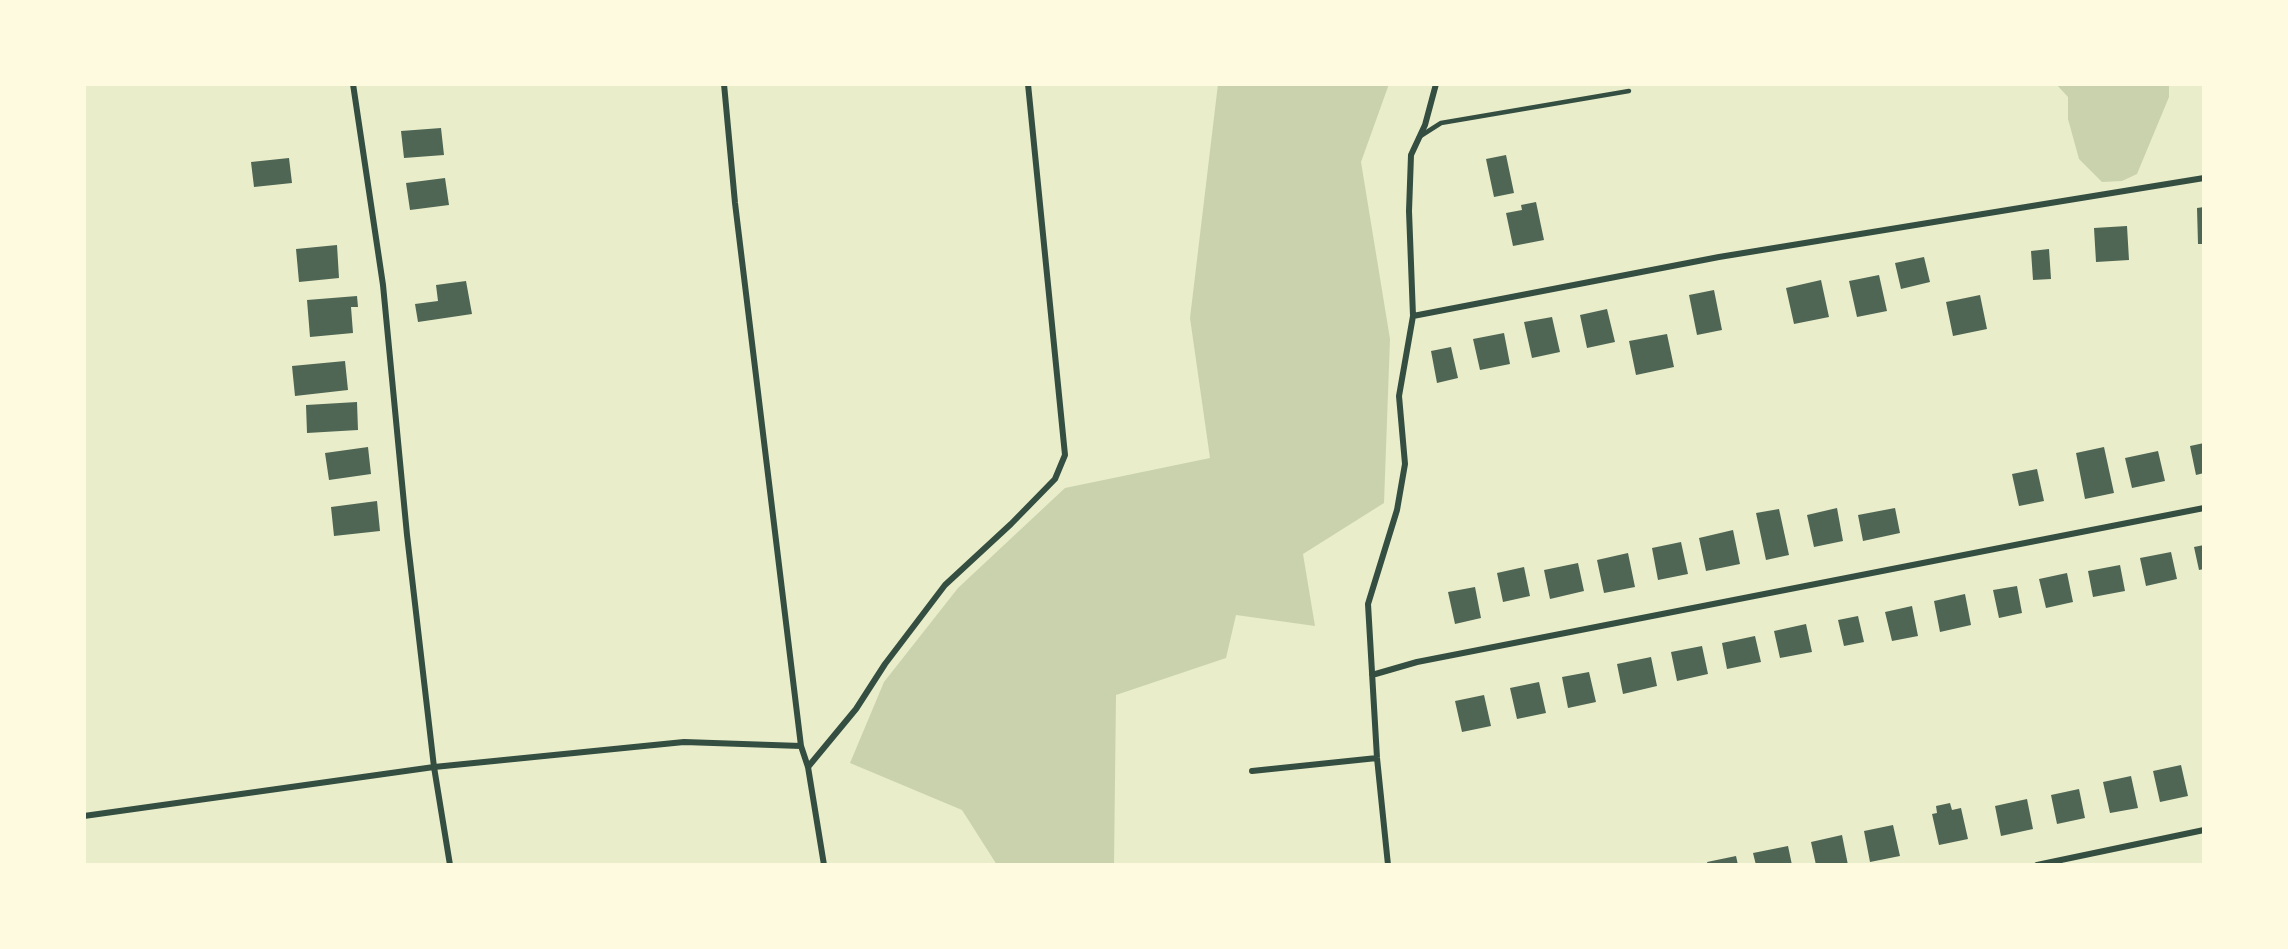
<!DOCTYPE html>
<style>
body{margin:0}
#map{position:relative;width:2288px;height:949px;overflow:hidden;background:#e9edc9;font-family:"DM Sans",sans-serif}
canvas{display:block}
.frame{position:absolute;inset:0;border:86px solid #fefae0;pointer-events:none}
</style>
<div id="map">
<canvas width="2288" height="949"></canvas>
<div class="frame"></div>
</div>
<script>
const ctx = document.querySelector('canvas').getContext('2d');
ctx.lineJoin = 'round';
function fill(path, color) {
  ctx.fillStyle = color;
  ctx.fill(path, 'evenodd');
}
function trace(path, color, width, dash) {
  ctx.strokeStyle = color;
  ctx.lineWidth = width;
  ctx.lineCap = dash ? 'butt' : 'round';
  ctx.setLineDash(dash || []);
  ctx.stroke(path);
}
fill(new Path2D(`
 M1218,84H1389L1361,162L1390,339L1384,503L1303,554L1315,626L1236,615L1226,658L1116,695L1114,865H997L962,810L850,763L884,682L958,588L1065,488L1210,458L1190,318Z
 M2056,84H2169V97L2137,174L2122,181L2102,182L2079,159L2068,119V97Z`), '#cad2ad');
fill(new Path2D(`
 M441,128L444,155L404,158L401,131Z
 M1506,155L1514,193L1494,197L1486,159Z
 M289,158L292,183L254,187L251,162Z
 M445,178L449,205L410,210L406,183Z
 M1536,202L1544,240L1513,246L1506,213L1522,210L1521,205Z
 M2204,207V244H2198L2197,208Z
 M2127,226L2129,260L2096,262L2094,228Z
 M337,245L339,278L299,282L296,249Z
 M2049,249L2051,279L2033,280L2031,251Z
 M1924,257L1930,282L1901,289L1895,263Z
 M1879,275L1887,311L1857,317L1849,281Z
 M1821,280L1829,317L1794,324L1786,288Z
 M466,281L472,314L418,322L415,304L438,301L436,285Z
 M1714,290L1722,330L1697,335L1689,295Z
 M1980,295L1987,329L1953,336L1946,302Z
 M357,296L358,307H351L353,333L310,337L307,300Z
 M1607,309L1615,342L1587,348L1580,315Z
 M1552,317L1560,352L1532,358L1524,322Z
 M1504,333L1510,364L1480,370L1473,339Z
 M1667,334L1674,367L1636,375L1629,341Z
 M1451,347L1458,378L1437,383L1431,351Z
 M345,361L348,390L295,396L292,366Z
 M357,402L358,430L307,433L306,405Z
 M2204,443V473L2196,475L2190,446Z
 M368,447L371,474L329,480L325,453Z
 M2104,447L2114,493L2085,499L2076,453Z
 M2158,451L2165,481L2132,488L2125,458Z
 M2037,469L2044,501L2019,506L2012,474Z
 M377,501L380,531L334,536L331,507Z
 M1837,508L1843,541L1814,547L1807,515Z
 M1895,508L1900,533L1863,541L1858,515Z
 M1779,509L1789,555L1766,560L1756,513Z
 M1733,530L1740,564L1706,571L1699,538Z
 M1681,542L1688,574L1658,580L1652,548Z
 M2204,545V569L2199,570L2194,547Z
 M2171,552L2177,579L2146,586L2140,558Z
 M1628,553L1635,587L1604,593L1597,560Z
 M1578,563L1584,591L1550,599L1544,570Z
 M2120,565L2125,591L2093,597L2088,571Z
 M1524,567L1530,596L1503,602L1497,573Z
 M2067,573L2073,602L2046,608L2039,579Z
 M2017,586L2022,613L1999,618L1993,590Z
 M1475,587L1481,618L1455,624L1448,592Z
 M1965,594L1971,625L1940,632L1934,601Z
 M1912,606L1918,636L1892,641L1885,612Z
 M1858,616L1864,642L1844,646L1838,620Z
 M1806,624L1812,652L1780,658L1774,631Z
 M1755,636L1761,662L1727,669L1722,643Z
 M1702,646L1708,674L1677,681L1671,652Z
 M1651,657L1657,686L1623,694L1617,664Z
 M1589,672L1596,702L1568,708L1562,677Z
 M1539,682L1546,713L1517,719L1510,688Z
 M1484,695L1491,726L1462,732L1455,701Z
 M2181,765L2188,796L2160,802L2153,771Z
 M2131,776L2138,808L2110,813L2103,782Z
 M2079,789L2085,818L2057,824L2051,795Z
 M2027,799L2033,829L2001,836L1995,806Z
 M1950,803L1952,810L1961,808L1968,839L1939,845L1932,814L1937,813L1936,806Z
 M1893,825L1900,856L1870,862L1864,831Z
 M1842,835L1848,865H1816L1811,842Z
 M1788,846L1792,865H1756L1753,853Z
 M1736,856L1738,865H1708L1707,862Z`), '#4f6655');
trace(new Path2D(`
 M1419,137L1441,123L1629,91`), '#344e41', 4.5);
trace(new Path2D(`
 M353,84L383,285L407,535L434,767L450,865
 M724,84L735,203L801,746L808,767L824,865
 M1413,316L1719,257L2204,178
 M1372,675L1417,662L2204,508
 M808,767L856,709L885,664L945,585L1011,524L1055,479L1065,455L1028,84
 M1252,771L1377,758
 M84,816L434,767L684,742L801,746
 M1388,865L1377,758L1368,604L1397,510L1405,464L1399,396L1413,316L1409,211L1411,155L1425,125L1436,84
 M2037,865L2204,830`), '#344e41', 6);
</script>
